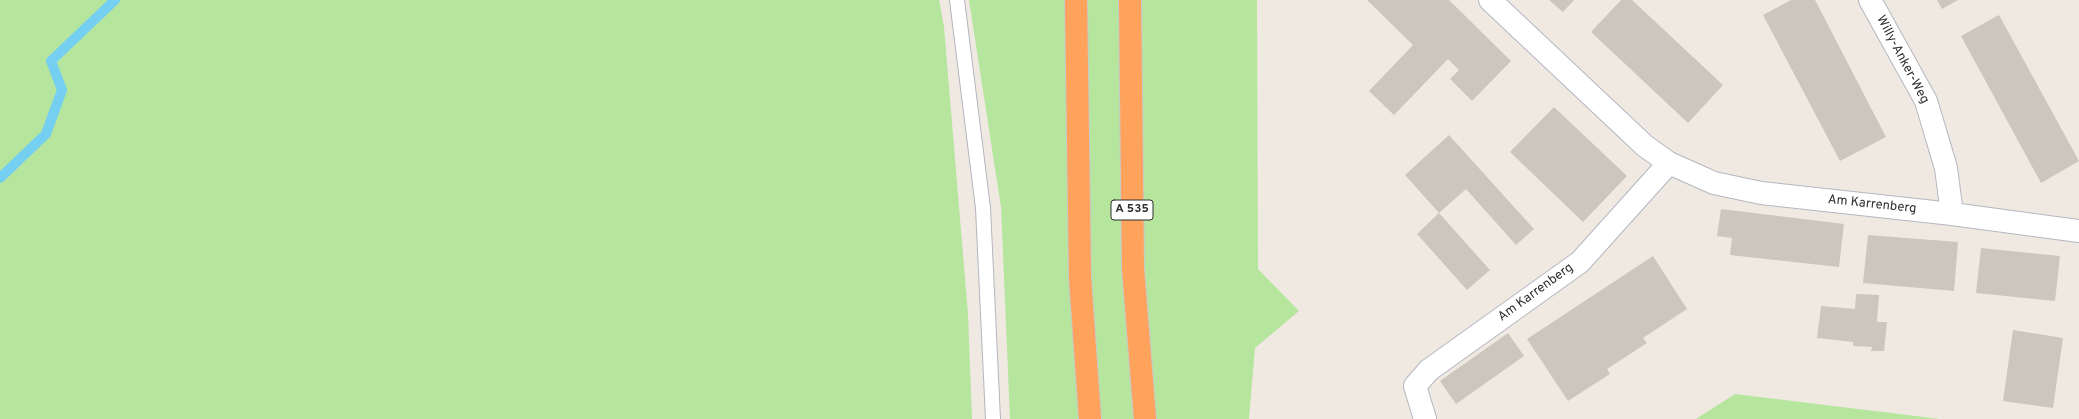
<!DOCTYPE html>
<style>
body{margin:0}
canvas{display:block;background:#efe9e1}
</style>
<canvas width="2079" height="419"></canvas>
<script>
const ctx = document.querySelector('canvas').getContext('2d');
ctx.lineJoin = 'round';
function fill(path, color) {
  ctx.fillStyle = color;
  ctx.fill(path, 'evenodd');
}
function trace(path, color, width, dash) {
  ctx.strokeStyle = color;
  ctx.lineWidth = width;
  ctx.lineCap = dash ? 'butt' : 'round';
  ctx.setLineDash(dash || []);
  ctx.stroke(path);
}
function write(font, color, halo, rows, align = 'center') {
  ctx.font = font + ' Overpass,sans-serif';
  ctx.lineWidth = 3.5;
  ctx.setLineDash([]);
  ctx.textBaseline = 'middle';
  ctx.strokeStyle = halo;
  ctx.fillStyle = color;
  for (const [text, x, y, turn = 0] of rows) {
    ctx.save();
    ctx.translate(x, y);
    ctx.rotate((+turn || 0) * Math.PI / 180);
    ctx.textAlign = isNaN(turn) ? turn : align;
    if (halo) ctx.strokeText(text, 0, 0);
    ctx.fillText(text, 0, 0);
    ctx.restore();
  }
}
fill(new Path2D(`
 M0,0H939L944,27L968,314L972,419H0Z
 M969,0H1257L1258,269L1299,311L1255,348L1249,419H1010L1001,207Z
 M1735,394L1940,419H1696Z`), '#b6e59e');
trace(new Path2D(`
 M0,178L46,134L62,90L51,61L115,0`), '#75cff0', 10);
fill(new Path2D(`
 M1367,0H1449L1511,61L1472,101L1450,79L1459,70L1448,59L1394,115L1369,91L1413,45Z
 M1549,0H1574L1563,12Z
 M1621,0H1632L1723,85L1688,123L1591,32Z
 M1791,0H1815L1886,137L1840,161L1763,15Z
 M1937,0H1958L1942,9Z
 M1999,15L2079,161L2041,183L1961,36Z
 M1554,107L1627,176L1583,222L1510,152Z
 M1449,135L1534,229L1516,245L1466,189L1439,213L1490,270L1467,290L1417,234L1439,213L1405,175Z
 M1721,209L1844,224L1839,267L1730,255L1732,238L1717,236Z
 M1868,235L1958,242L1954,291L1863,283Z
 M1981,248L2060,256L2055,301L1976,293Z
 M1653,256L1687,309L1643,338L1647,343L1607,369L1610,374L1568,401L1527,339Z
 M1856,294L1879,295L1877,322H1887L1884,351H1871L1872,347L1853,346V342L1817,338L1821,306L1855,309Z
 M2013,330L2063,338L2053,408L2003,401Z
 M1508,333L1524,356L1456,404L1440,381Z`), '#cbc7bf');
const service = new Path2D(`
 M957,0L983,208L993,419`);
const minor = new Path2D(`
 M1490,0L1645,146L1669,163L1714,183L1761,193L1952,214L2079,231
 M1870,0L1926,101L1946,168L1952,214
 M1425,419L1415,386L1429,370L1580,262L1669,163`);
const motorway = new Path2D(`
 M1076,0L1080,277L1090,419
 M1130,0L1133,268L1145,419`);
trace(service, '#b4b7c1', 16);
trace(minor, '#b4b7c1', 24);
trace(motorway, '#c9c9c9', 24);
trace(service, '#fff', 14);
trace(minor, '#fff', 22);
trace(motorway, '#ffa35c', 22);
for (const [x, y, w] of [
 [1132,210,42]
]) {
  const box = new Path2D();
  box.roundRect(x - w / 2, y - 10, w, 20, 3);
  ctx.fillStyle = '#fff';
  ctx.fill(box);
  trace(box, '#2e2e2e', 1);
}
write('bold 12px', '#2e2e2e', null, [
 ["A 535",1132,210]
]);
write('13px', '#2e2e2e', '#fff', [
 ["Willy-Anker-Weg",1902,60,62],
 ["Am Karrenberg",1872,205,6],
 ["Am Karrenberg",1536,293,-36]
]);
</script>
